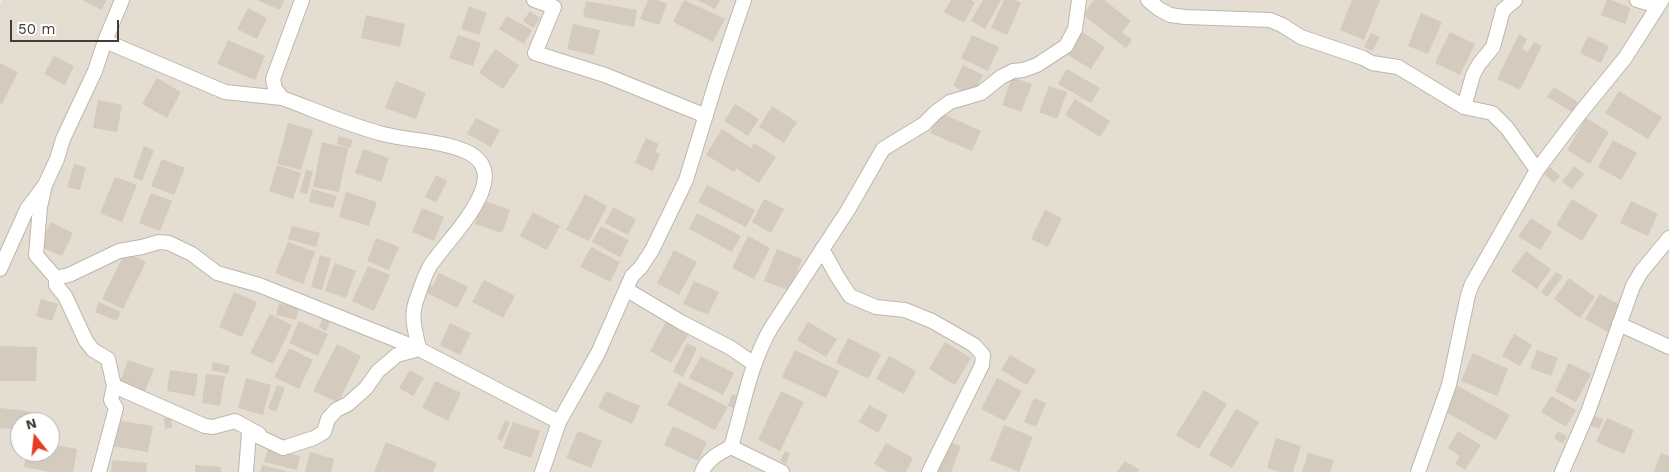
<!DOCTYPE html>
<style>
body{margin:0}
#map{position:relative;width:1669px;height:472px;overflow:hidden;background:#f0ece4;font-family:"Work Sans",sans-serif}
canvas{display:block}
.north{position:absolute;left:10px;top:412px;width:50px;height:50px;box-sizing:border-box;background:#fff;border:1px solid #b3b1ae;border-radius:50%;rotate:344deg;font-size:14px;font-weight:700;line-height:20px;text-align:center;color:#423c34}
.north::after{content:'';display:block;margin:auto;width:18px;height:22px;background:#e83b24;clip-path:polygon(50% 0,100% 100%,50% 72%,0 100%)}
.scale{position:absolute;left:10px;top:20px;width:109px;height:22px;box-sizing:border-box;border:2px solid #423c34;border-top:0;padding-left:6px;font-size:15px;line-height:18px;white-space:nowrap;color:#423c34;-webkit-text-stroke:4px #fff;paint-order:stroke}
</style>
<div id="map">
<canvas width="1669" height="472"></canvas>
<div class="north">N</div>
<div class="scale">50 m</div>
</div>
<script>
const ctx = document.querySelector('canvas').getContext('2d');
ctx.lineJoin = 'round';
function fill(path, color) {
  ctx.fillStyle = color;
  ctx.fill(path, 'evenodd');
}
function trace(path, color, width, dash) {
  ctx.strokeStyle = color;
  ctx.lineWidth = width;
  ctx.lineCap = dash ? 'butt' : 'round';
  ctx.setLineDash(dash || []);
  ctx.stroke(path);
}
fill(new Path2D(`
 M2,0H1669V472H0V3ZM20,422H50V452H20Z`), '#e4ded2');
fill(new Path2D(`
 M82,0H106L102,10Z
 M257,0H284L280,10Z
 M648,0H657L667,4L659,25L640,19Z
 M684,0L725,19L713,42L673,22Z
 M697,0H720L715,9Z
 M951,0H971L975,2L964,23L944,12Z
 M983,0H1001L985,29L971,21Z
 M1004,0H1015L1021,3L1007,35L991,28Z
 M1094,0H1104L1131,21L1122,32L1132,40L1126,48L1083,15Z
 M1352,0H1380L1364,40L1340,30Z
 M1607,0H1611L1631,8L1625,24L1601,15Z
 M586,1L637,10L634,27L583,17Z
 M469,6L487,13L479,35L461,29Z
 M248,8L267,18L257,39L237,29Z
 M530,11L540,18L533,28L523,21Z
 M1421,13L1442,22L1428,54L1408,46Z
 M366,15L405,24L400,47L361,38Z
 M507,16L532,30L524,44L499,29Z
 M573,24L600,30L594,55L567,49Z
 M1079,30L1105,47L1091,69L1064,53Z
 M1450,32L1475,44L1460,75L1435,63Z
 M1371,33L1380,37L1372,51L1364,47Z
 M1519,34L1527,39L1522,49L1528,52L1534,42L1542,46L1520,90L1497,79Z
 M458,35L481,43L473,66L449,58Z
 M972,35L999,47L988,71L961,58Z
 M1588,36L1609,46L1601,63L1580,53Z
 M228,40L265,56L255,80L217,64Z
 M495,49L519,65L503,89L479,73Z
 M54,56L74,66L65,85L44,74Z
 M0,63L18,72L2,104L0,103Z
 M963,65L983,75L972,96L953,86Z
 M1067,69L1100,88L1091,103L1058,84Z
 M1012,77L1032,84L1021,112L1002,105Z
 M157,78L181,92L167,118L142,104Z
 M396,81L426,93L416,119L385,108Z
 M1049,86L1067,92L1057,119L1039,112Z
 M1554,87L1578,102L1572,112L1547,97Z
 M1619,91L1662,117L1648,139L1605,113Z
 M1075,99L1110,121L1100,137L1065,115Z
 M98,100L122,105L117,132L93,128Z
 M735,104L759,119L748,136L724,121Z
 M772,106L797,122L784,143L759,127Z
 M939,112L981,131L972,151L930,133Z
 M476,118L500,130L491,147L467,134Z
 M1586,118L1609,132L1590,164L1567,150Z
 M288,123L313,130L301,170L277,164Z
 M722,129L751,148L754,143L776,157L759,183L737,169L740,163L734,172L706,155Z
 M339,136L353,140L350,148L337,144Z
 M646,138L659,144L655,152L660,154L653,171L635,163Z
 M1613,140L1637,153L1621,180L1598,167Z
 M322,142L348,148L339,192L313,187Z
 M144,146L154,150L142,181L133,177Z
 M363,149L389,158L381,182L355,173Z
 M162,159L185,168L174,195L151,186Z
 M74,164L86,167L80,190L67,187Z
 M277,165L301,173L293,199L269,191Z
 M1574,166L1584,174L1572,189L1562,182Z
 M1550,167L1560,176L1554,183L1544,174Z
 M306,170L313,171L307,194L300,192Z
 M436,175L447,181L436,203L425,197Z
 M115,177L137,185L122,222L100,213Z
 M707,185L755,210L746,227L698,202Z
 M312,189L337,196L333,208L309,202Z
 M346,192L377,202L369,226L339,217Z
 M151,193L172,201L160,231L139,223Z
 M585,194L607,206L589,241L566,230Z
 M764,199L784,209L771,233L752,222Z
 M1572,199L1598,215L1582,241L1556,225Z
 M483,200L510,210L502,233L475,224Z
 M1631,201L1658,214L1648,236L1620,223Z
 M613,207L636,219L628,235L605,223Z
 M422,208L444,217L434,241L412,232Z
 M1045,210L1062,218L1048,247L1031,239Z
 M533,212L560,226L547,250L520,236Z
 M697,213L741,236L732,252L689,229Z
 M1531,218L1552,232L1540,250L1518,236Z
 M51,222L73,233L62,256L39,246Z
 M292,226L320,233L316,247L288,239Z
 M601,226L629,240L620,257L592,242Z
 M748,236L770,248L754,279L732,268Z
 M376,238L399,247L389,270L367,261Z
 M288,242L315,252L303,284L275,273Z
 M591,247L620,262L610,282L580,267Z
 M777,249L802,259L790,291L764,281Z
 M674,250L697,262L679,295L657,283Z
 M1526,251L1551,269L1537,289L1511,271Z
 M125,252L146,262L123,309L102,299Z
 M320,255L331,258L322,290L311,287Z
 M335,263L356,271L346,298L325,291Z
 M368,266L390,275L374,311L352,301Z
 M1556,272L1563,276L1547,297L1541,292Z
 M439,273L468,287L457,308L427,293L430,285L433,286Z
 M1569,278L1595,297L1580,318L1554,299Z
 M484,280L515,296L503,318L472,302Z
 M694,281L719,292L708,315L683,304Z
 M234,292L257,302L242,337L219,327Z
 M1600,294L1624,307L1609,333L1585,319Z
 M41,299L58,304L52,321L36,316Z
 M99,302L121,312L117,321L95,312Z
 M279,303L299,308L296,320L276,315Z
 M270,314L292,325L273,364L250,353Z
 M323,319L330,322L326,331L319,327Z
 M299,321L328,334L318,356L289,343Z
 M666,322L688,335L671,363L650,351Z
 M808,322L837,339L826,357L797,340Z
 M450,323L471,333L460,355L440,345Z
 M1514,334L1532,345L1520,366L1502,356Z
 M848,338L881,354L868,379L836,363Z
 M945,342L971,358L955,385L929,369Z
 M687,343L697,348L683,377L673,372Z
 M337,344L361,356L338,403L313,391Z
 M0,346L37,347L36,381H0Z
 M289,348L313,360L299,389L274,377Z
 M795,350L839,371L826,398L782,377Z
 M1537,350L1558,358L1551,376L1530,368Z
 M1473,353L1508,369L1497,396L1461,381Z
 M1010,355L1036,370L1027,385L1001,370Z
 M701,356L734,373L723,395L689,378Z
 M889,356L916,371L904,394L876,379Z
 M128,360L154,369L145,391L120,382Z
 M213,362L230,366L228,374L211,370Z
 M1569,363L1591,374L1576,402L1555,391Z
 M170,370L198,374L195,396L167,391Z
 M410,370L424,378L413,396L399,388Z
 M206,374L225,376L220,406L202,403Z
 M246,378L271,385L263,415L238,408Z
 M997,378L1022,391L1005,421L981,409Z
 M435,381L461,393L448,421L422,408Z
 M679,382L728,407L715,430L667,405Z
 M277,385L285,388L276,412L268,408Z
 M1458,386L1510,415L1496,440L1444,411Z
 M1204,390L1227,404L1199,449L1176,435Z
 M606,391L640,406L632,424L598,408Z
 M781,391L804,402L780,451L758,440Z
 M732,394L742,398L738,410L728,406Z
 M1551,396L1576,410L1566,427L1541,412Z
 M1034,398L1046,403L1036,427L1024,422Z
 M869,405L888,415L878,433L859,422Z
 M0,408L28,411L26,422H20V430L0,428Z
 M1236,409L1259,422L1232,468L1209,455Z
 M1594,416L1603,419L1599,429L1590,425Z
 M171,417L172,428L165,429L164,418Z
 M1607,418L1634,430L1624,454L1596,442Z
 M115,420L153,426L148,452L111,446Z
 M505,420L510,422L502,441L497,439Z
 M513,422L540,431L531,458L503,448Z
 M1004,425L1033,437L1019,472L990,460Z
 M673,426L707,442L698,461L664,445Z
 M578,431L602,441L591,468L566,458Z
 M1458,431L1481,445L1465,470L1455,464L1460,456L1448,448Z
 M1558,431L1567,436L1563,444L1554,438Z
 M1276,438L1301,446L1293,472H1280L1267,468Z
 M948,441L961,446L951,472H937Z
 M386,442L437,463L433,472H374Z
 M886,443L913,458L906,472H888L874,464Z
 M50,444L77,449L73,472H50L24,467L27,452H50Z
 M268,448L300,456L297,470L264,462Z
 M785,451L790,453L786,464L780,461Z
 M310,452L334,459L331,472H305Z
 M1308,453L1334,460L1330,472H1302Z
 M1661,453L1669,456V472H1654Z
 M112,460L147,463L146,472H111Z
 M1125,461L1140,470L1138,472H1117Z
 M195,465L221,467V472H195Z
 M262,465L286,471V472H260Z`), '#d4cabd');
const minor = new Path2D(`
 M534,0L554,7L535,53L605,75L706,116
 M1148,0L1159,9L1170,15L1185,17L1270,20L1282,25L1301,37L1363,58L1372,63L1398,67L1464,107L1492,113L1507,128L1537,170
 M1637,0L1658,6
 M105,41L225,92L282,98
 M1464,107L1473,75L1479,64L1493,47L1503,10L1515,0
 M45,185L40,207L36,255L56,278V285L65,296L86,341L93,350L108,359L114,386L205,426L213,427L235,421L259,434
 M822,249L837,276L850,296L876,307L905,310L932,321L974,345L983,355L982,365L929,472
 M0,269L27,209L45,185L57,159L63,139L95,71L105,41L122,0
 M56,278L69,275L119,251L142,247L159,242L169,243L192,254L217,273L259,285L419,349L559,422
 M627,290L681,322L731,348L754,364
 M1619,324L1669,347
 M99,472L116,408L111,400L114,386
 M246,472L249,432L283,448L314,438L324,432L328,419L336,410L348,404L366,388L378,371L397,355L419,349C416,333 410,317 416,301C420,290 424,276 430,266C447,239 519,174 465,151C439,140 410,141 383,134C348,125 315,110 282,98L275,89L273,79L302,0
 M542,472L559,422L598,353L632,276L641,267L652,250L686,180L717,79L744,0
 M702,472C707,459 719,453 731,447
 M782,472L731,447C743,407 750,364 771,328L848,210L883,149L924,124L936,112L950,102L981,93L1001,77L1013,71L1023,70L1037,65L1066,46L1075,29L1079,0
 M1418,472L1449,385L1468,295L1472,284L1537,170L1581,112L1625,58L1662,0
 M1562,472L1588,412L1633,286L1641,272L1669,238`);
trace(minor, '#beb6ab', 16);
trace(minor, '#fff', 14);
</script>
